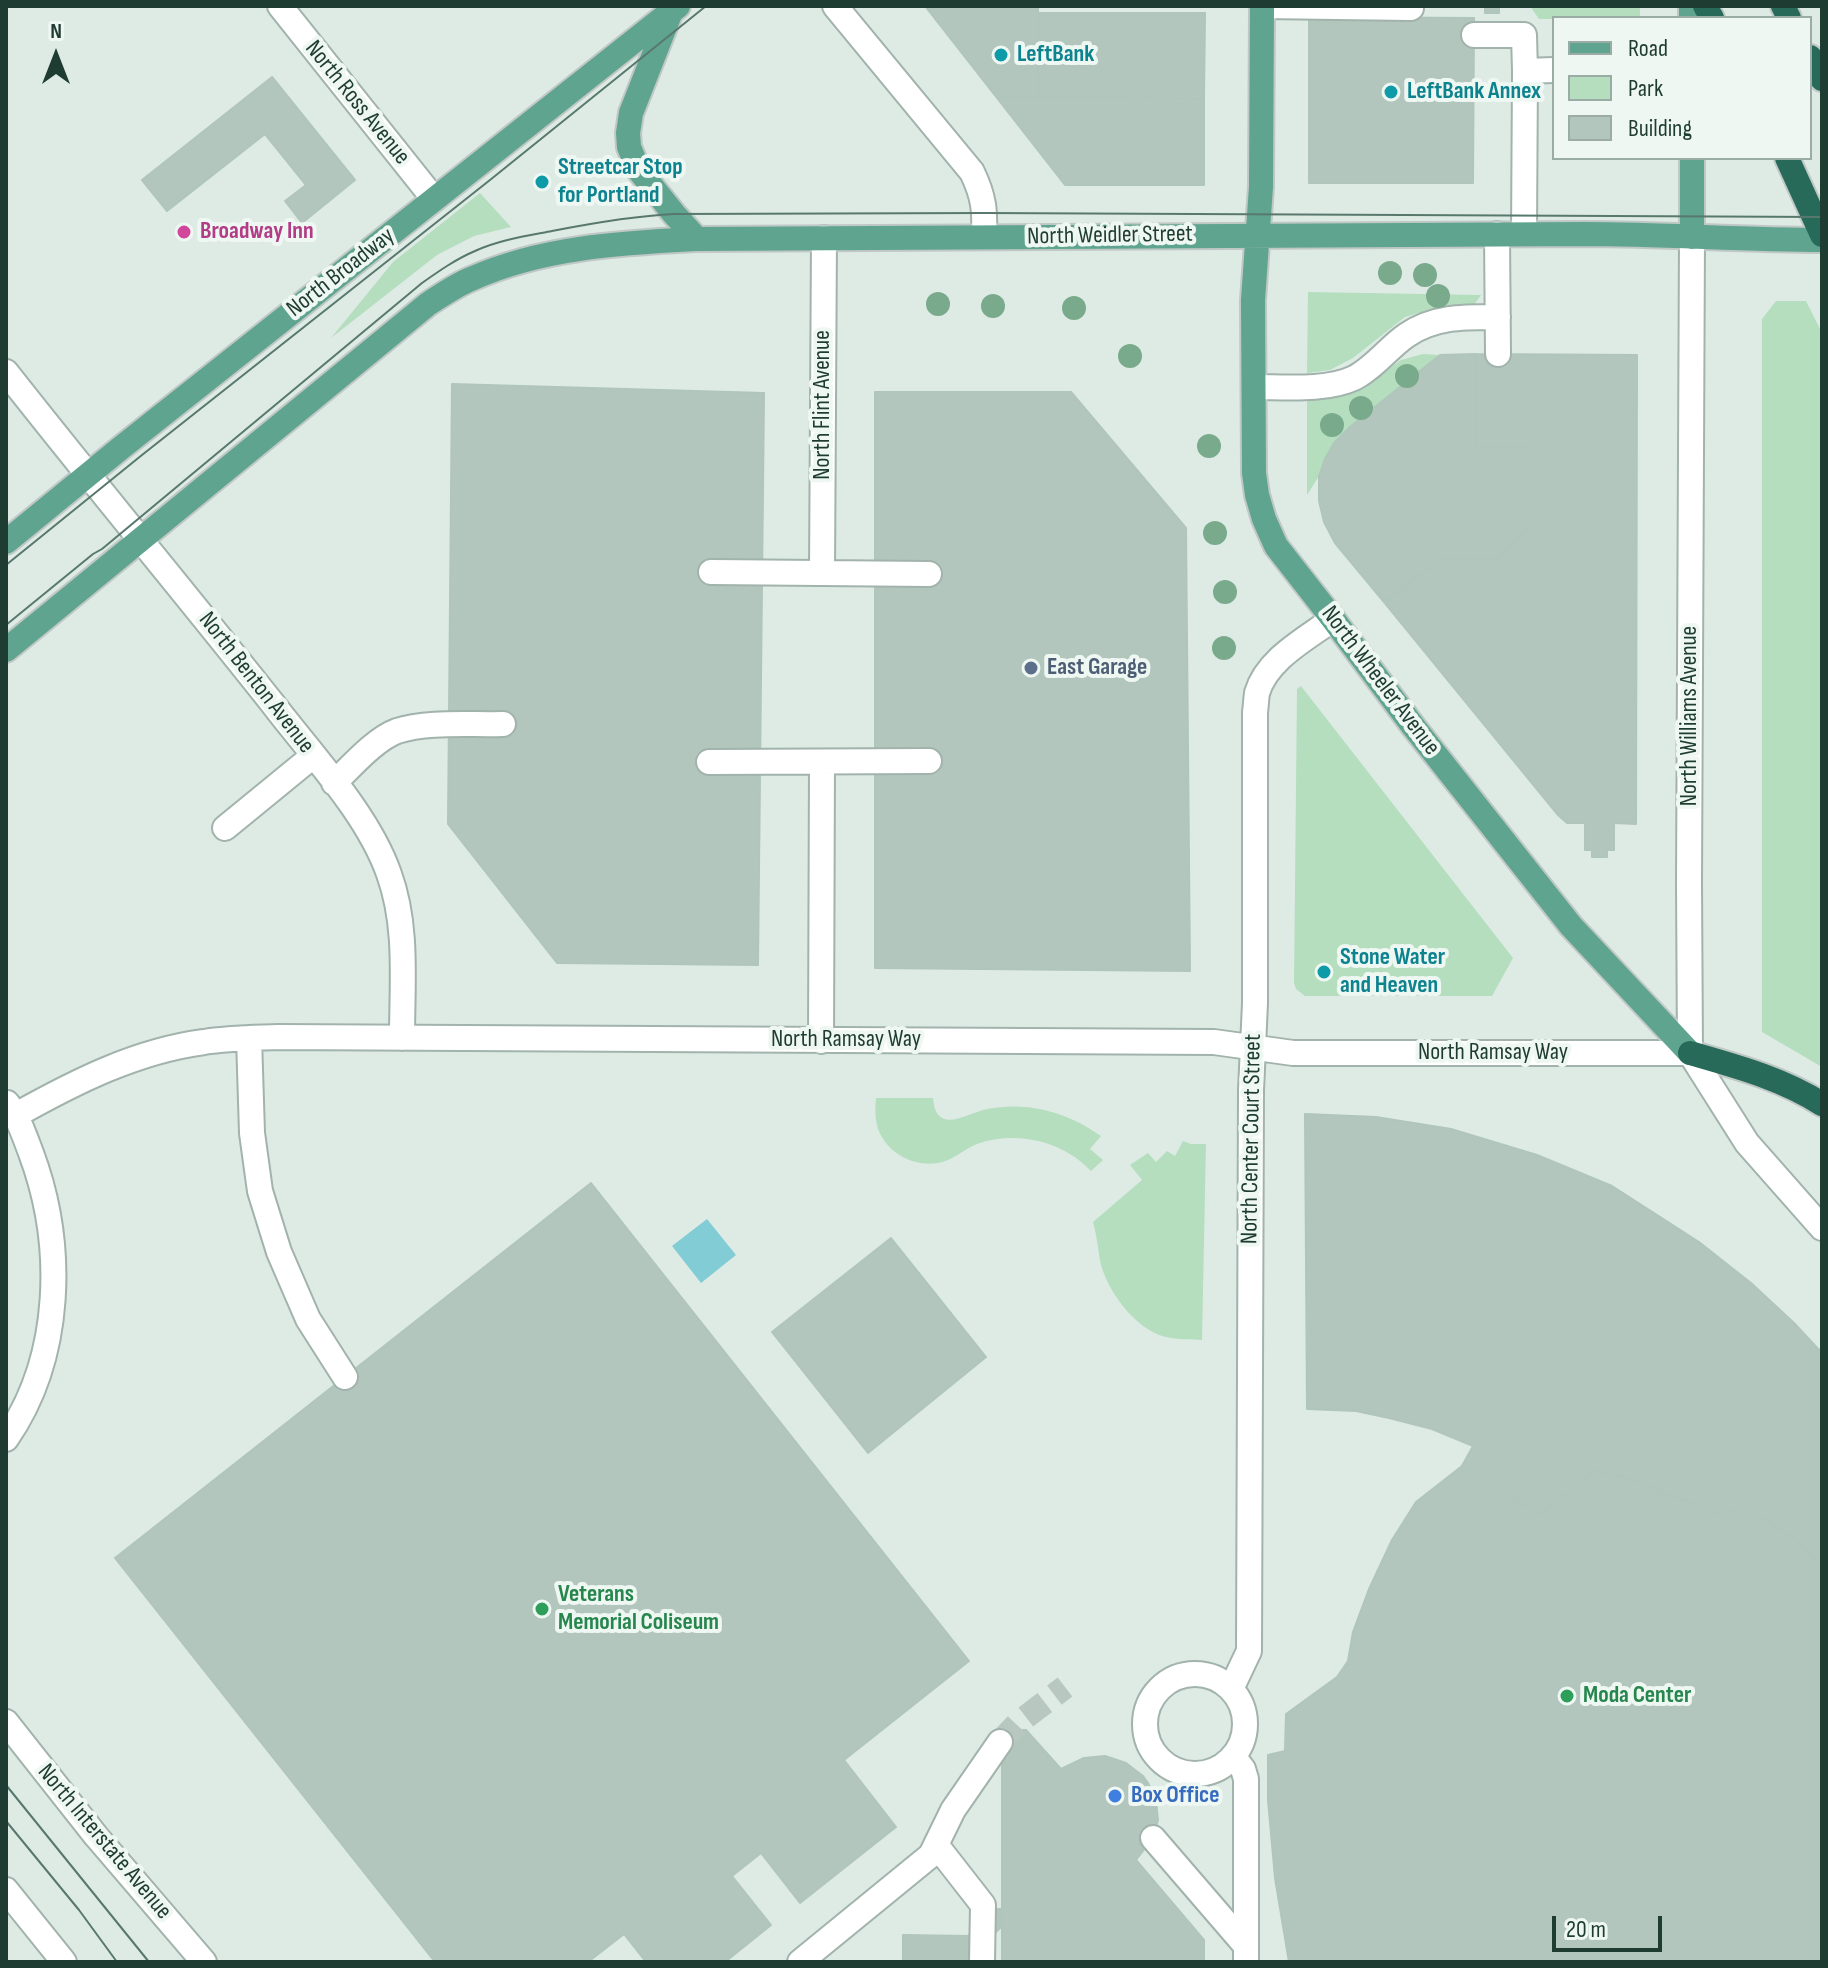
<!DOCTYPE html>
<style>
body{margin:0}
#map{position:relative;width:1828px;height:1968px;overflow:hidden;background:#deebe5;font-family:"Sofia Sans Condensed",sans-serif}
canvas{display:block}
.frame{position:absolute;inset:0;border:8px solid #1e3c32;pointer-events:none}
.legend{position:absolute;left:1552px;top:16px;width:260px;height:144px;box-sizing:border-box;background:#eff7f3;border:2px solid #9baca6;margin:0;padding:10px 14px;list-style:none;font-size:24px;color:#1e3c32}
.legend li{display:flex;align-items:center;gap:16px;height:40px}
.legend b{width:40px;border:2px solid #9baca6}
.north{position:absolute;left:16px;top:16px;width:80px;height:80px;-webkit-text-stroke:6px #eff7f3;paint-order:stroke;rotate:0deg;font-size:22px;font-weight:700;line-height:32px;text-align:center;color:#1e3c32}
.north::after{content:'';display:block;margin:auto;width:28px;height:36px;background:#1e3c32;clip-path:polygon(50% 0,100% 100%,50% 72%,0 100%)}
.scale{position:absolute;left:1552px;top:1916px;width:110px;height:36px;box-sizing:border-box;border:4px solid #1e3c32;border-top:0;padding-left:10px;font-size:24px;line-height:28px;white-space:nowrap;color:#1e3c32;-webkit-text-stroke:6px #eff7f3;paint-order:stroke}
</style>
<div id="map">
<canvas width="1828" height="1968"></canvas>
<div class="frame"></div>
<ul class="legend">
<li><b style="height:10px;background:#5fa48f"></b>Road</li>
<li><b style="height:22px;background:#b5debe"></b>Park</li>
<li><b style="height:22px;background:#b3c6bd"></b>Building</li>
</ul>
<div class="north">N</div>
<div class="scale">20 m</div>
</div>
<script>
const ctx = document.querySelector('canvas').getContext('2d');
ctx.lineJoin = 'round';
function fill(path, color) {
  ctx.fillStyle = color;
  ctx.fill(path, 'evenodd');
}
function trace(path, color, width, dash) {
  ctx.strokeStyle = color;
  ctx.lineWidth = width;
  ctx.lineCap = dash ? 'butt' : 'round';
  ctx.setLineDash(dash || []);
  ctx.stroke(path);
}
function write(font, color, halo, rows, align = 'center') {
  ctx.font = font + ' "Sofia Sans Condensed",sans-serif';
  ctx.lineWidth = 8;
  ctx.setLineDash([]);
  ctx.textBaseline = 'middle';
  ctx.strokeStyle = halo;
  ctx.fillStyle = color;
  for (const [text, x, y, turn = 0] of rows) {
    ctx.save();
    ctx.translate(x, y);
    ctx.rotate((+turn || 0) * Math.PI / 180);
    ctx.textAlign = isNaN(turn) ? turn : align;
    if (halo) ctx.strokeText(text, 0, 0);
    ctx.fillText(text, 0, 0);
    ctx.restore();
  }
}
fill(new Path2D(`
 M1530,6H1640V18L1539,19Z
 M480,193L511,227L474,236L437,255L331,338L393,262Z
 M1308,292L1481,295L1474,305L1435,308L1405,317L1353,358L1330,370L1307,373Z
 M1776,301H1806L1822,333V1067L1762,1032V319Z
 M1423,354L1440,355L1350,427L1334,443L1319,476L1307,495V401L1353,393L1401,360Z
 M1301,686L1513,958L1492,996H1305L1296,989L1294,983L1297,689Z
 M876,1098H933C934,1107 935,1115 944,1119C956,1123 975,1111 987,1109C1027,1101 1068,1112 1101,1136L1090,1149L1103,1160L1091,1171C1063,1141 1016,1130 977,1144C964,1149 952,1161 938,1163C913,1167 887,1153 878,1129C875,1119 875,1108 876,1098Z
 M1183,1141L1191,1144H1206L1202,1340C1192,1339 1181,1340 1171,1338C1139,1334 1109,1294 1101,1265C1098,1250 1097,1236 1093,1222L1142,1180L1130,1165L1148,1153L1156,1162L1167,1151L1175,1156Z`), '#b5debe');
fill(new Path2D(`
 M707,1219L736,1255L701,1283L672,1246Z`), '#81ccd5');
const building = new Path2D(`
 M925,6H1038V98H997Z
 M1485,6H1499V13H1485Z
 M1038,13H1205L1204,99L1038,98Z
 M1309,17L1474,18L1473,183H1309Z
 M272,77L355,180L302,223L285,201L306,185L265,134L167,211L142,180Z
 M997,98L1204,99V185H1065Z
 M1476,354V447H1528V528L1498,558H1442L1384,602L1335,543L1324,522L1319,501V476L1325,459L1334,443L1350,427L1440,355Z
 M1476,354L1637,355L1636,824L1614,823V850H1607V857H1592V850H1585V823H1567L1558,815L1384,602L1442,558H1498L1528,528V447H1476Z
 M452,384L764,393L758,965L557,963L448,824Z
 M875,392H1071L1186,528L1190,971L875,968Z
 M1305,1114L1376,1117L1451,1129L1537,1155L1612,1186L1699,1242L1751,1283L1794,1323L1822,1353V1564L1792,1537L1748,1508L1716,1513L1633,1480L1595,1470L1539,1515L1501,1489L1462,1466L1473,1446L1432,1429L1389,1418L1356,1411L1307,1409Z
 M591,1183L969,1661L844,1760L896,1827L800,1903L761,1853L732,1876L771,1925L725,1962H646L624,1934L588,1962H435L115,1558Z
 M891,1238L986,1357L868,1453L772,1332Z
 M1462,1466L1501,1489L1539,1515L1595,1470L1633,1480L1716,1513L1748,1508L1792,1537L1822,1564V1962H1289L1275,1878L1268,1800V1755L1285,1751L1286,1714L1337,1677L1348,1661L1353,1632L1369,1589L1392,1540L1416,1502Z
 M1026,1730L1061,1769L1084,1758L1105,1756L1126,1763L1143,1776L1148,1783L1156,1801L1158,1820L1153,1838L1136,1860L1204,1940V1962H1002V1731Z
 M996,1909H1002V1926L968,1960V1936Z
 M903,1935L968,1936V1962H903Z`);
fill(building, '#b3c6bd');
trace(building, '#b0c5bb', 2);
trace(new Path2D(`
 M1000,1742L1018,1723L1065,1687`), '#b8c8c1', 24, [24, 12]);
const minor = new Path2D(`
 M280,6L434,199
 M835,6L972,172C984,197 985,210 984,237
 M1262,6L1411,8V6
 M1474,35H1524L1525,71
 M1497,234L1498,354
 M1524,234L1525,71L1554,70
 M1692,237L1689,882L1690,1053L1747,1143L1822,1228
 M6,372C94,484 185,593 273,704C312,755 368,814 389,874C408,926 402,984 402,1038
 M1255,387C1284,387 1327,391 1354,378C1374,368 1389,347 1407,335C1435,316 1466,317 1498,317
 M711,572L929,574
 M822,573L824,238
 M709,762L929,761
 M334,783C351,767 375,739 397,731C427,721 470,725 503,724
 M225,828L313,756
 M249,1038L252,1133L260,1191L279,1252L308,1319L345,1377
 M821,1041L822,762
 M16,1115C75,1082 136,1051 204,1042C229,1038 253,1038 278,1037L1214,1042L1293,1053H1690
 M6,1439C63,1357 65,1244 31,1153C24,1135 19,1118 7,1103
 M1145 1724a50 50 0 1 1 100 0a50 50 0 1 1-100 0Z
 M1231,1689L1249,1651L1251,1090L1255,1003V712C1256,706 1256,699 1257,693C1267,659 1306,639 1333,619
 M6,1722L96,1836L204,1962
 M1233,1756L1243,1769L1246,1779V1962
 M1153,1838L1246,1946
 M937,1846L983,1905L982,1962
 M6,1890L64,1962
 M800,1962L931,1855L953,1810L1000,1742`);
const major = new Path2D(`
 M1262,6L1261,187L1253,300L1254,473L1257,495L1264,519L1276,546L1333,619L1413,726L1571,926L1690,1053
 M670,14L631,113L628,133L629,147L638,169L674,214L697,239
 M1691,18V6
 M1692,158V237
 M6,542L122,447L678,6
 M6,650L428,304C442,295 456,285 471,279C542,247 621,243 697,239C994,237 1290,234 1586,234C1665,234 1743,240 1822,240`);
const highway = new Path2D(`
 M1705,6L1712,18
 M1783,6L1789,18
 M1810,57L1822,79
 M1787,158L1822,235
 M1690,1053C1735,1066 1781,1078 1822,1104`);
trace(minor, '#a1b3ac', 28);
trace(major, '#c0c8c6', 28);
trace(highway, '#c0c8c6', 28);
trace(minor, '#fff', 24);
trace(major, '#5fa48f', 24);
trace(highway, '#286a59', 24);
trace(new Path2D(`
 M6,565L142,455L490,180L706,6
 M6,625L93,554L102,549L422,283C439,271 456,259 475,251C499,240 526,236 552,231C593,223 632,216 674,214L985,213L1822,217
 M6,1785L149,1962
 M6,1821L79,1910L117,1962`), '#58786e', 2);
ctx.fillStyle = '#79aa8b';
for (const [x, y] of [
 [1390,273],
 [1425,275],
 [1438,296],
 [938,304],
 [993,306],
 [1074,308],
 [1130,356],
 [1407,376],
 [1361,408],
 [1332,425],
 [1209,446],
 [1215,533],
 [1225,592],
 [1224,648]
]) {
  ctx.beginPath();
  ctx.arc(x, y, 12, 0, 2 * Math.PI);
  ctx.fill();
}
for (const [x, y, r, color] of [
 [1001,55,8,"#0f9aa8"],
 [1391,92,8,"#0f9aa8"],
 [542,182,8,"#0f9aa8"],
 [184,232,8,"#d1479c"],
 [1031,668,8,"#5c6f8a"],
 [1324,972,8,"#0f9aa8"],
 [542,1609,8,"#2e9e5b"],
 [1567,1696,8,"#2e9e5b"],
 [1115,1796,8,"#3f7fe0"]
]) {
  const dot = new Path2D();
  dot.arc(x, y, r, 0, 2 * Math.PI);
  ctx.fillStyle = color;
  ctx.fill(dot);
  trace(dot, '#eff7f3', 3);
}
write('bold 24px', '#0d838f', '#eff7f3', [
 ["LeftBank",1017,55],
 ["LeftBank Annex",1407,92],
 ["Streetcar Stop",558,168],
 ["for Portland",558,196],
 ["Stone Water",1340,958],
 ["and Heaven",1340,986]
], 'left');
write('24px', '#1e3c32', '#eff7f3', [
 ["North Ross Avenue",357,103,51],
 ["North Weidler Street",1110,236,-1],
 ["North Broadway",341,273,-38],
 ["North Flint Avenue",823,405,-90],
 ["North Wheeler Avenue",1380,681,53],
 ["North Benton Avenue",256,683,52],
 ["North Williams Avenue",1690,716,-90],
 ["North Ramsay Way",846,1040],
 ["North Ramsay Way",1493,1053],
 ["North Center Court Street",1252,1139,-89],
 ["North Interstate Avenue",104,1842,50]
]);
write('bold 24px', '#b23c85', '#eff7f3', [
 ["Broadway Inn",200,232]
], 'left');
write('bold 24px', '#4e5e75', '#eff7f3', [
 ["East Garage",1047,668]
], 'left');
write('bold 24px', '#27864d', '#eff7f3', [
 ["Veterans",558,1595],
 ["Memorial Coliseum",558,1623],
 ["Moda Center",1583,1696]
], 'left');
write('bold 24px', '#366cbe', '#eff7f3', [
 ["Box Office",1131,1796]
], 'left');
</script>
